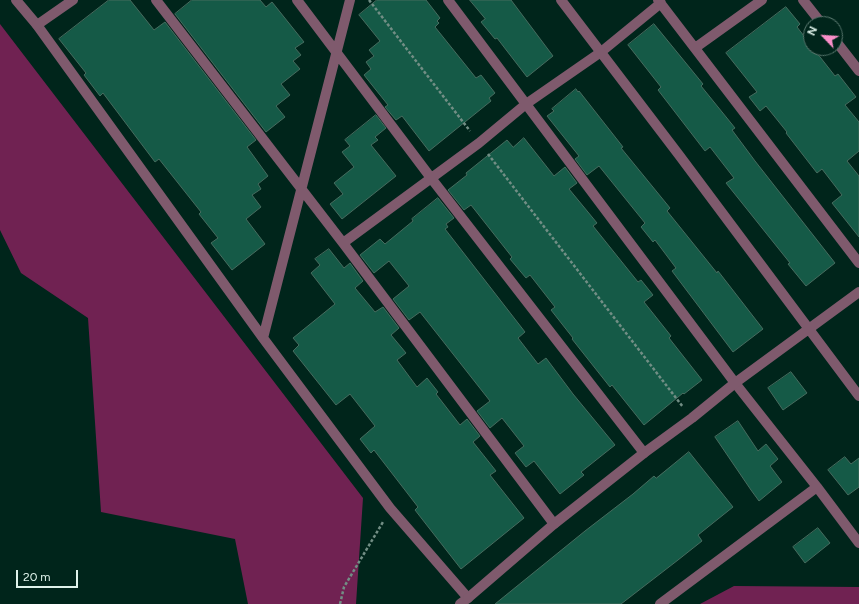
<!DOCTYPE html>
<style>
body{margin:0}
#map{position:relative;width:859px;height:604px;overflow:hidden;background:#00251b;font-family:Figtree,sans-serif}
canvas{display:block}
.north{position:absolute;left:803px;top:16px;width:40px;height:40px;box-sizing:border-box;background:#00251b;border:1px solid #59776e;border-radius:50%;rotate:295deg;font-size:11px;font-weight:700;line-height:16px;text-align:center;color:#def2ea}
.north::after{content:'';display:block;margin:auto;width:14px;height:18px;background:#f98fc9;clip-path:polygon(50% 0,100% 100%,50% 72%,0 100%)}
.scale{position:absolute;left:16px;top:570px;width:62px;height:18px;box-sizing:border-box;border:2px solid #def2ea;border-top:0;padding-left:5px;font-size:12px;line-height:14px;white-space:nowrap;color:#def2ea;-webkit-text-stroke:3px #00251b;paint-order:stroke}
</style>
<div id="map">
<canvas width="859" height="604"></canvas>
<div class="north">N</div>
<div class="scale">20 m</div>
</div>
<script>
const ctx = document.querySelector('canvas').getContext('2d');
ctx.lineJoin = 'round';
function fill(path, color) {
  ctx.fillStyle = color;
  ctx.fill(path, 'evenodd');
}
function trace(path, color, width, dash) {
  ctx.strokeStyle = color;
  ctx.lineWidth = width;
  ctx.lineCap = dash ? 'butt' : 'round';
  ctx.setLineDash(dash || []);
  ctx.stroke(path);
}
fill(new Path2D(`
 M0,24L363,498L356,604H248L235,539L101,512L88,318L21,273L0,230Z
 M734,586L859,587V604H700Z`), '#702252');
const building = new Path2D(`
 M109,0H130L154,30L165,22L256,140L247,147L268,176L258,184L261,189L252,195L261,207L246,219L265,244L232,270L211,243L218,238L199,214L201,212L159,159L155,162L103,93L100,96L84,75L86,73L59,39Z
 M192,0H260L266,7L272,2L304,42L295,48L301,55L293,61L300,69L281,84L290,95L276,106L285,117L266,132L175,14Z
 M377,0H426L440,18L437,21L439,23L435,27L476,78L481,75L495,93L489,98L491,101L429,151L402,116L396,120L385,107L388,105L364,75L371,69L366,62L374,56L369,50L380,41L359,15Z
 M470,0H511L553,56L527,77L497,38L495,39L481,22L485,19Z
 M786,7L800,24L797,27L811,45V48H813L835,76L838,74L856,97L845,105L859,122V151L847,161L859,176V237L832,203L842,195L822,169L817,173L786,133L787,132L766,106L760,111L749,97L757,92L726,53Z
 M654,24L703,84L701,86L735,128L732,130L755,161L835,263L806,286L788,264L790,263L726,183L734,178L710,147L705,151L658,90L661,87L628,45Z
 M576,89L578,92L579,91L623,147L621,148L670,208L667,211L717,273L718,271L763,329L733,352L672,271L676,268L655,240L653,242L641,227L645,223L599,166L587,175L575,159L579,156L547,116L554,111L552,109Z
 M376,115L386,128L375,137L378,140L371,145L396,176L342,219L330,204L343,194L334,183L354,167L342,152L350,146L345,140Z
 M524,138L554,176L565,167L577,183L569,189L597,223L593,226L638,282L641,280L653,295L644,302L671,336L669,338L702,380L684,394L683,393L644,425L612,385L610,387L572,339L573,338L551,310L555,307L530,275L526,278L510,259L512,257L471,205L464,210L448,190L467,175L466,173L507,140L513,147Z
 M438,198L454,218L446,224L448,227L445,229L525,332L518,338L538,364L546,358L573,394L615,445L581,472L584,475L560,494L534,461L526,467L515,453L524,446L502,418L490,428L477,411L490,401L420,312L409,320L393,299L409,286L389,261L374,273L360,255L380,239L385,244L413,221L412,219Z
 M329,249L344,268L350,263L363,281L355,288L375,312L383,307L399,328L391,335L406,353L397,360L417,387L427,378L438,392L436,394L460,425L467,419L480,436L473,442L496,471L490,475L524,518L461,569L415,510L418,507L374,450L371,453L360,439L375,426L350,394L336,405L293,351L299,345L293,338L335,304L311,273L320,265L315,259Z
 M791,372L807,393L783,410L768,388Z
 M738,421L758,451L766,444L778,459L770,466L782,482L759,501L751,490L715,437Z
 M689,452L733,507L698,535L702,541L678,560L621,604H495L585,531L633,494L654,476L656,478Z
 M845,457L851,464L859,458V487L848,495L828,470Z
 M818,528L830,543L805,563L793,547Z`);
fill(building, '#155a47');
trace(building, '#466c5f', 1);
trace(new Path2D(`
 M369,0L470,131
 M488,154L683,407
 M340,604L344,587L383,522`), '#728e85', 2.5, [3, 2]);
trace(new Path2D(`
 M16,0L37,25L263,338L390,508L468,598L460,604
 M156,0L343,243L554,524
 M297,0L431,178L644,453
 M448,0L735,383L817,487L660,604
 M658,0L859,263
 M803,0L822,24
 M835,40L859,71
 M695,48L762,0
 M343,243L479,143L526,104L601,52L661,3
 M263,338L350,0
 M817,487L859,543`), '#7f5a6d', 10);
trace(new Path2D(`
 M561,0L679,155L859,396
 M37,25L73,0
 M468,598L554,524L644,453L692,418L735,383L859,292`), '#7f5a6d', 10);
</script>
